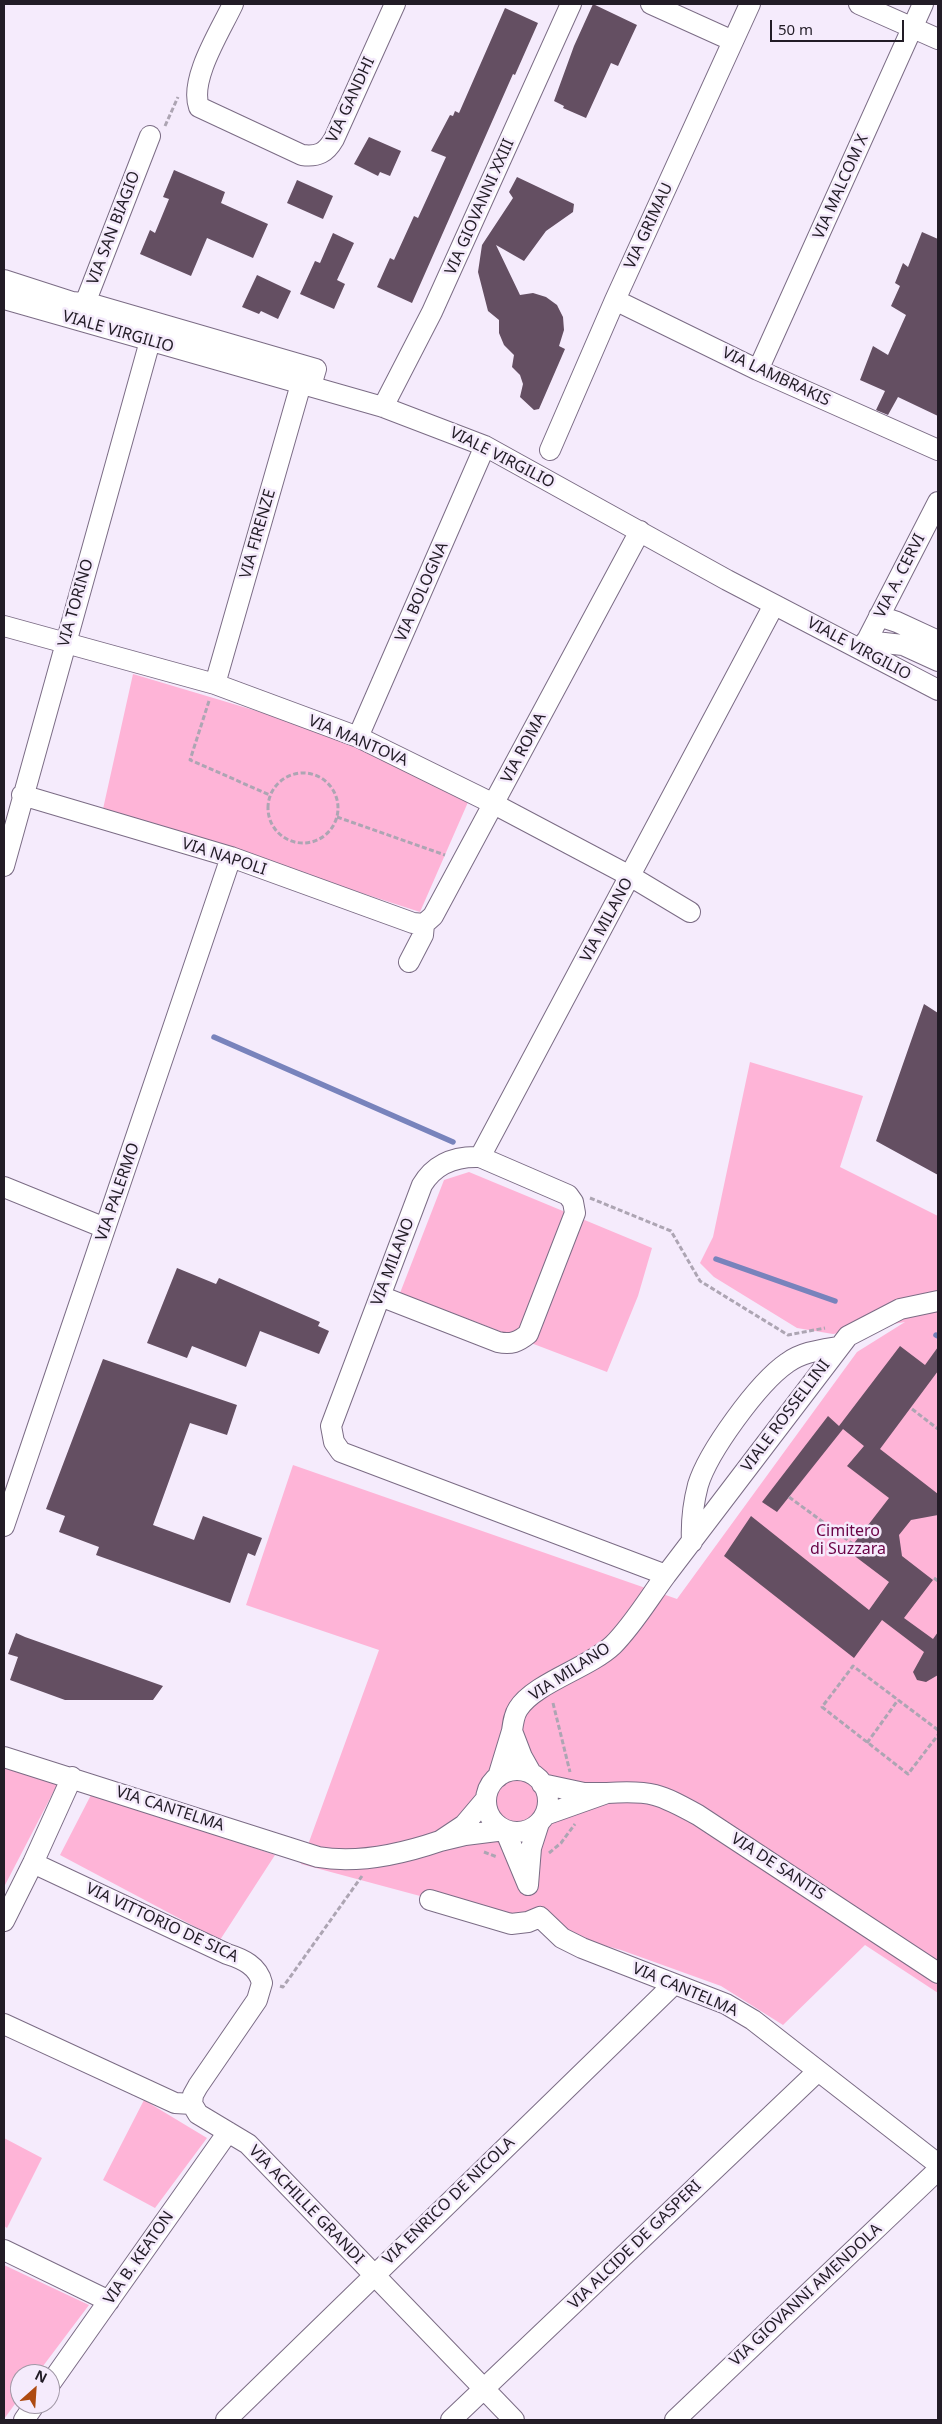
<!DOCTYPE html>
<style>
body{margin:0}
#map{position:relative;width:942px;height:2424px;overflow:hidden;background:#f5ebfc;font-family:"Noto Sans",sans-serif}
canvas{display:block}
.frame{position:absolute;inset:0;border:5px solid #221c26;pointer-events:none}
.north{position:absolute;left:10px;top:2364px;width:50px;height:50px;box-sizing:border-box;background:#f5ebfc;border:1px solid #a198a6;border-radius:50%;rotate:26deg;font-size:14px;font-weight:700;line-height:20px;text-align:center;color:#221c26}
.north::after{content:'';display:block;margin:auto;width:18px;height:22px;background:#ae4b11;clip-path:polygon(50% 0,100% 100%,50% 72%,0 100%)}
.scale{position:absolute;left:770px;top:20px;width:134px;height:22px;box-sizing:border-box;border:2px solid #221c26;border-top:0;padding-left:6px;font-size:15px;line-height:18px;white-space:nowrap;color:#221c26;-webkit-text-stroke:4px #f5ebfc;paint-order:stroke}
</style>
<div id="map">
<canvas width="942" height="2424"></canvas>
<div class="frame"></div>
<div class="north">N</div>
<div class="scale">50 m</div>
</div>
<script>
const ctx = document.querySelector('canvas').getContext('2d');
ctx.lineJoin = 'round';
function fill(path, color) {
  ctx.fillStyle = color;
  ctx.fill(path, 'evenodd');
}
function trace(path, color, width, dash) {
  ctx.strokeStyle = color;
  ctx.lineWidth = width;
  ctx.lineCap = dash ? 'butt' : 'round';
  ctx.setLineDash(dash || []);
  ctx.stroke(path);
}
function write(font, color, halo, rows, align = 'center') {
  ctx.font = font + ' "Noto Sans",sans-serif';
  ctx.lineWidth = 5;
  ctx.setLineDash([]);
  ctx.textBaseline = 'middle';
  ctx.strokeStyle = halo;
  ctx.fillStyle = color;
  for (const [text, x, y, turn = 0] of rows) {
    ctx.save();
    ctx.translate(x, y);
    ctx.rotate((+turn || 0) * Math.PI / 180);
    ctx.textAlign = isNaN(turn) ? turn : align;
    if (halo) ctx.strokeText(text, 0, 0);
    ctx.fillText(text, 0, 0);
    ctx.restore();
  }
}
fill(new Path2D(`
 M133,674L354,740L472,793L420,912L103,809Z
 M750,1062L863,1096L840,1167L938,1216V1993L865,1945L783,2025L721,1986L621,1950L301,1864L379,1650L246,1605L293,1465L677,1599L857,1352L905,1322L833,1334L797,1328L714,1277L700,1263L713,1237Z
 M469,1172L652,1248L638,1296L607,1372L400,1293L444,1180Z
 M4,1764L58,1783L4,1887Z
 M92,1793L275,1855L220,1940L60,1855Z
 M144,2100L207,2138L155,2208L103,2180Z
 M4,2138L42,2158L7,2228L4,2226Z
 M4,2265L89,2305L37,2374H20V2397L4,2419Z`), '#feb4d7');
trace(new Path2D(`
 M214,1037L453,1142
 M716,1259L835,1301
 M936,1335L938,1336`), '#7883bc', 5.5);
fill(new Path2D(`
 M593,4L637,25L618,66L611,63L586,118L563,108L564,106L554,101L574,46Z
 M505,8L538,23L515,75L513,74L412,303L377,287L390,258L394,260L414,216L418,218L446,157L431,151L450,115L453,116L455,111L459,113Z
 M369,137L401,151L390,176L380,172L378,176L354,164Z
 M174,170L225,192L221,203L268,224L253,258L207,238L191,276L140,254L150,230L155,233L169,199L163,197Z
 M517,177L574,204L573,212L546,231L524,261L496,245L520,295L533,293L546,297L557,305L563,317L564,330L559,346L565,349L539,409L534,410L520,397L523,384L520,375L512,367L514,355L504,345L499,333V320L488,311L478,272L482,245L513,198L509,192Z
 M297,180L333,196L323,219L287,203Z
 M922,232L938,239V416L898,397L888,415L876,410L885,391L860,380L873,346L888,355L906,315L891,306L900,286L895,283L903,263L908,267Z
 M333,233L354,243L337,280L345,284L334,309L300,294L315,261L320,263Z
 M257,275L291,291L278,319L261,311L259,314L242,307Z
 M924,1004L938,1013V1175L876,1141Z
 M177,1268L216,1284L219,1278L320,1322L318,1326L329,1331L319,1354L260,1331L246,1367L192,1346L187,1358L147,1343Z
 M900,1346L925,1365L938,1347V1371L880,1449L938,1494V1515L911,1520L899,1535L902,1556L933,1580L904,1618L933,1639L938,1632V1675L926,1682L917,1680L913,1672L924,1652L882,1620L854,1658L724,1556L751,1516L869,1610L889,1582L848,1551L889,1498L847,1466L864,1446L843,1429L777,1512L762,1502L828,1416L839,1426Z
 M103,1359L237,1405L227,1435L190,1423L153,1525L194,1540L203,1516L262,1538L255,1556L248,1553L230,1603L96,1555L99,1547L59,1532L65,1516L46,1509Z
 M16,1633L25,1637L163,1686L153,1700H65L10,1680L18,1657L8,1654Z`), '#644f62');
const minor = new Path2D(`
 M233,4C221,30 189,79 199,107L302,155C318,157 326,153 334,139L395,4
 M651,4L733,41
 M859,4L938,39
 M4,280L72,302L92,304L316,369L311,386
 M4,299L383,407L485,446L727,580L938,690
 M615,300L758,370L938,450
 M80,316L150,136
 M758,370L923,4
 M383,407L432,312L571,4
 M550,450L615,300L750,4
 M879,616L897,622L938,641
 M4,626L215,684L358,737L494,804L630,876L690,912
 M866,641L903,645L938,661
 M862,650L938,502
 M215,684L301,384
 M358,737L485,446
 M22,795L231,857L413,923L424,924
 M4,866L150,341
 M409,962L423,935L424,924L433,916L640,531
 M4,1187L105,1228
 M380,1296L498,1342C511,1345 518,1342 528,1334L575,1213L573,1202L568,1195L480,1157
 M4,1526L231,857
 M692,1542C691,1522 693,1504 698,1485C708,1452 758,1383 787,1363C802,1352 820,1350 838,1347
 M666,1575L848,1336L900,1309L938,1301
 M512,1731C513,1723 514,1715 518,1709C534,1683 589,1668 613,1645C633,1625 649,1598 666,1575L341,1452L334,1442L331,1426L422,1185C435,1163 456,1156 480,1157L774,605
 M4,1757L318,1857C358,1864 402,1854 440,1841
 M486 1801a31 31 0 1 1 62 0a31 31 0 1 1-62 0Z
 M498,1777L512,1731L522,1757L531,1773
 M542,1784L584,1793H607L545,1815
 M607,1793C651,1790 660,1794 698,1815L938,1973
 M486,1799L464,1825L440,1841L465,1835L505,1830L528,1885L531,1848L539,1823
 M33,1863L227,1954C243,1959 258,1966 262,1983L257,2000L198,2086L193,2095L192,2104
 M430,1900L511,1924L528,1922L540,1917L562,1938L582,1948L726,2004L753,2020L938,2164
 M4,1921L33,1863L72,1777
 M4,2024L175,2103L192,2104L198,2114L248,2144L514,2420
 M4,2250L109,2301
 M50,2384L228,2132
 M24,2420L35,2404
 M226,2420L674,1984
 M451,2420L818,2071
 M675,2420L938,2170`);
trace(minor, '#7b6c85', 22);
trace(new Path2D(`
 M165,126L178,97
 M209,701L190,760L270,795
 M268 808a35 35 0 1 1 70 0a35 35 0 1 1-70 0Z
 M337,817L445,855
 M590,1198L671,1231L700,1281L788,1335L825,1328
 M912,1409L938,1429
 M789,1497L853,1544
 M934,1578L938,1581
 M553,1703L570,1772
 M938,1730L853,1666L822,1707L908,1774L938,1735
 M867,1743L898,1700
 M484,1852L497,1857
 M549,1853L561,1843L575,1824
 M280,1986L283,1987L362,1876`), '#ada5b3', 3, [5, 2.5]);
trace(minor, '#fff', 20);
write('16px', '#221c26', '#f5ebfc', [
 ["VIA GANDHI",351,100,-65],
 ["VIA MALCOM X",841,187,-66],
 ["VIA GIOVANNI XXIII",480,207,-66],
 ["VIA GRIMAU",649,226,-65],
 ["VIA SAN BIAGIO",114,228,-69],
 ["VIALE VIRGILIO",118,332,16],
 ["VIA LAMBRAKIS",776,377,25],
 ["VIALE VIRGILIO",502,458,27],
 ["VIA FIRENZE",258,534,-74],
 ["VIA A. CERVI",900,576,-63],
 ["VIA BOLOGNA",422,592,-66],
 ["VIA TORINO",76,603,-74],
 ["VIALE VIRGILIO",859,649,28],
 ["VIA MANTOVA",358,741,23],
 ["VIA ROMA",524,748,-62],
 ["VIA NAPOLI",224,857,18],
 ["VIA MILANO",607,920,-62],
 ["VIA PALERMO",118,1192,-71],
 ["VIA MILANO",393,1262,-69],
 ["VIALE ROSSELLINI",786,1416,-53],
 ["VIA MILANO",570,1672,-33],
 ["VIA CANTELMA",170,1809,18],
 ["VIA DE SANTIS",778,1867,33],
 ["VIA VITTORIO DE SICA",162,1923,25],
 ["VIA CANTELMA",685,1990,23],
 ["VIA ENRICO DE NICOLA",449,2201,-44],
 ["VIA ACHILLE GRANDI",306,2205,46],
 ["VIA ALCIDE DE GASPERI",635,2245,-44],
 ["VIA B. KEATON",139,2258,-55],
 ["VIA GIOVANNI AMENDOLA",806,2295,-43]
]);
write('16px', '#6a0346', '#f5ebfc', [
 ["Cimitero",848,1531],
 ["di Suzzara",848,1549]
]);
</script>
